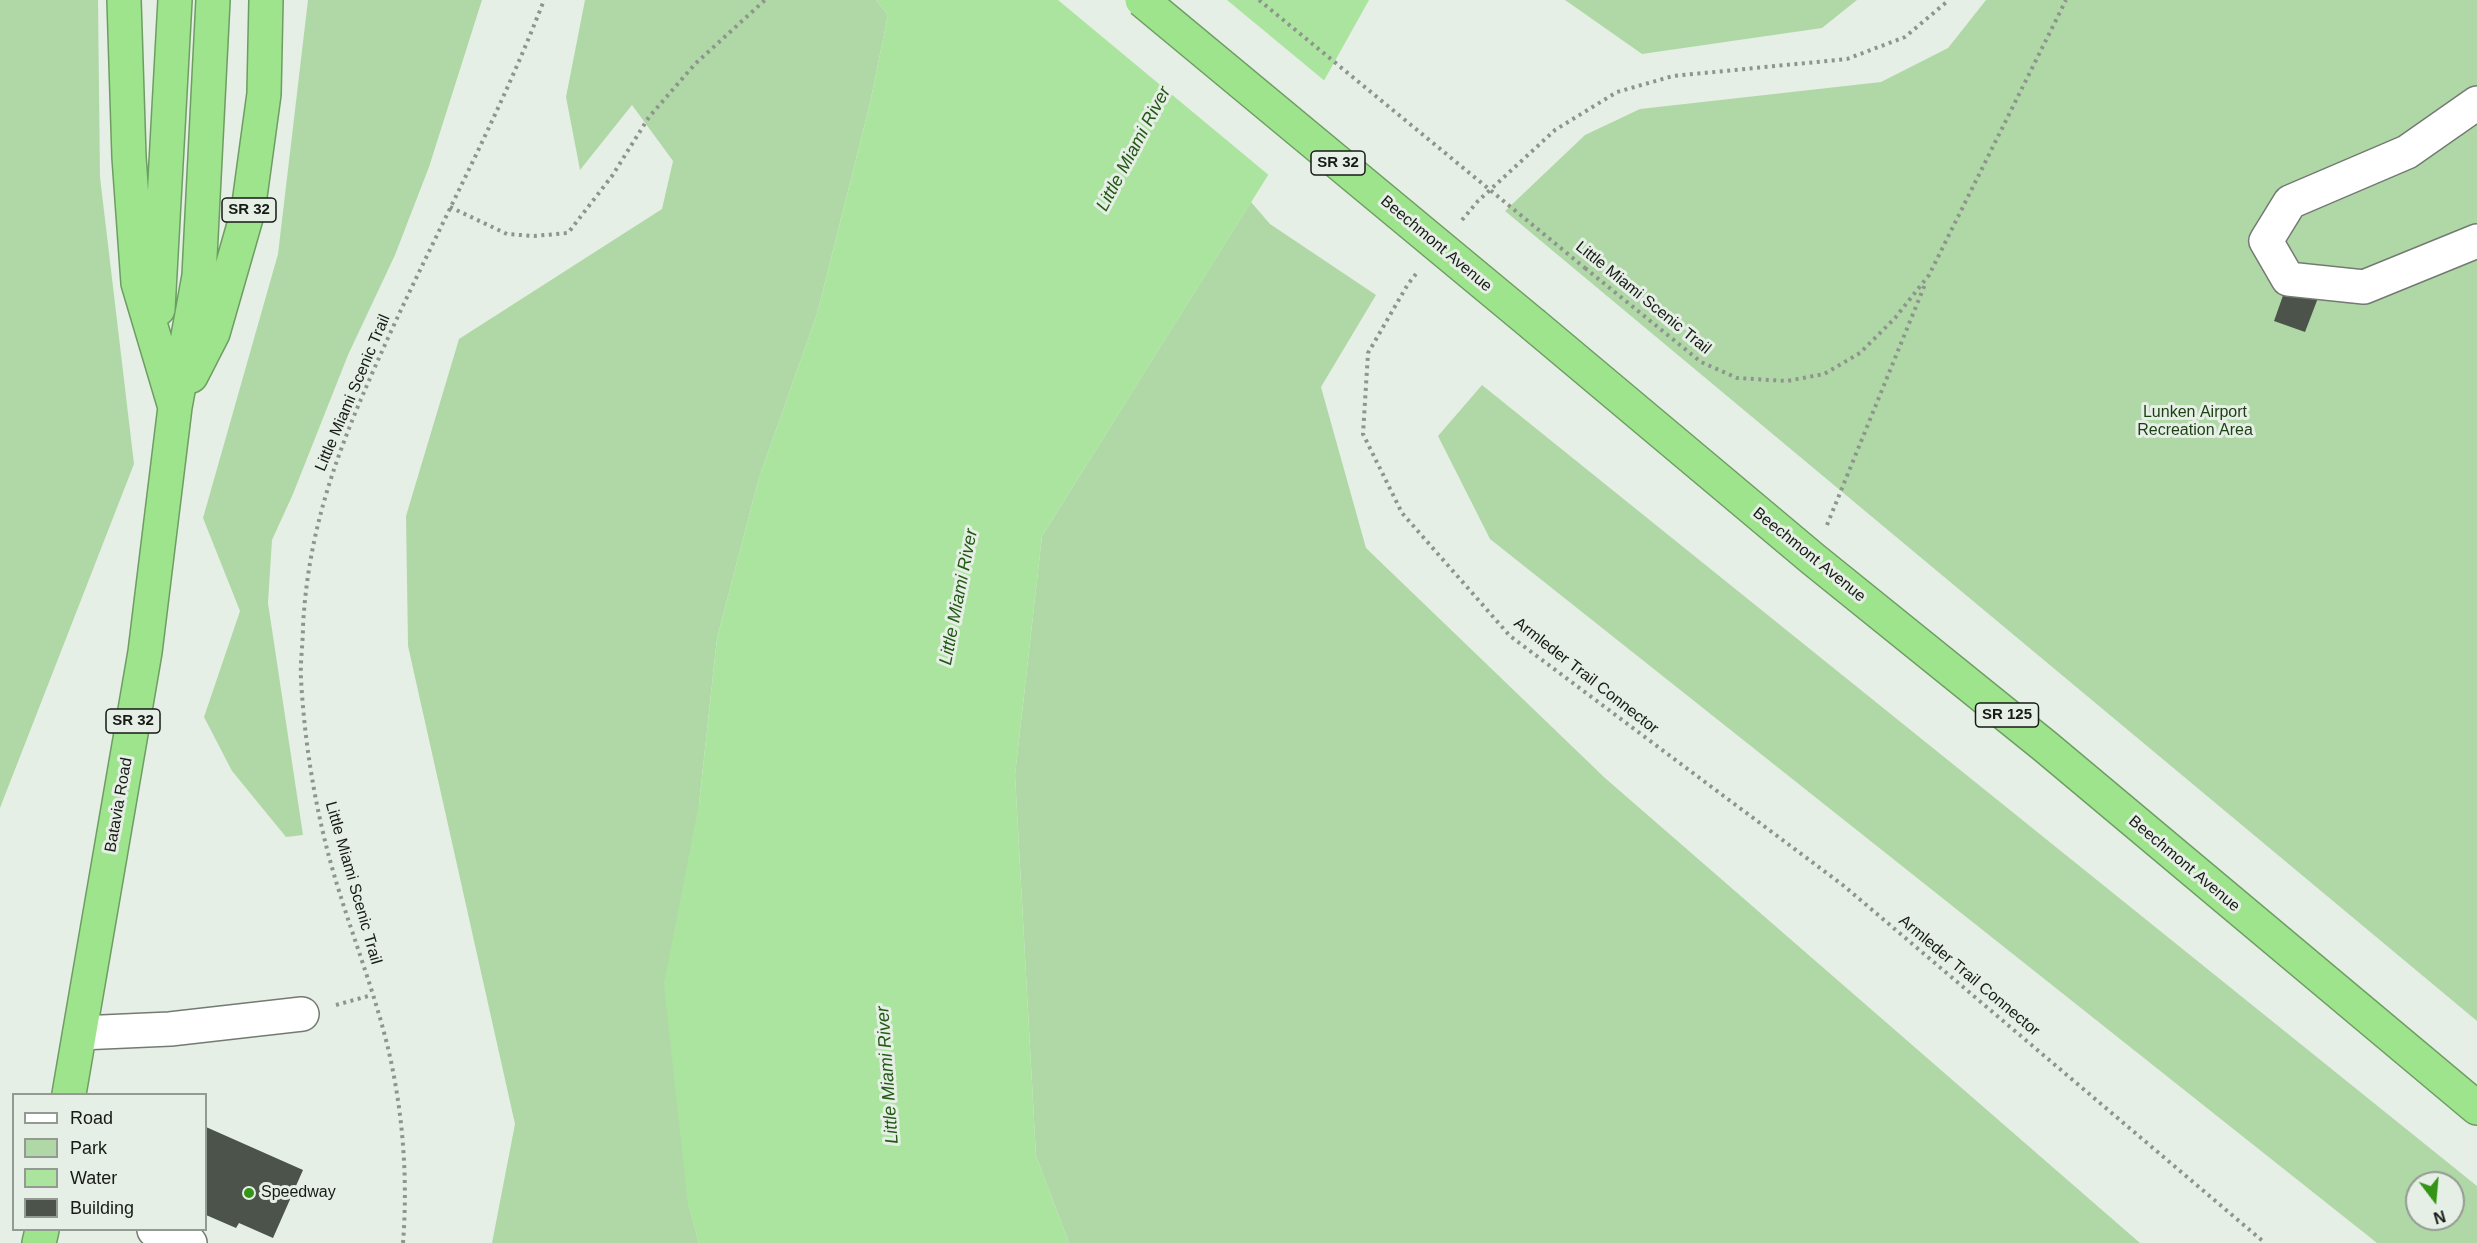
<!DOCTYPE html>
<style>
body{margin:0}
#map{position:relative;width:2477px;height:1243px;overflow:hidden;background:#e6efe5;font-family:Arial,sans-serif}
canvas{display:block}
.legend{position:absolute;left:12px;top:1093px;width:195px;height:138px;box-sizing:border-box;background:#e6efe5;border:2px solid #939a92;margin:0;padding:8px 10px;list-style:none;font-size:18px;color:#171a16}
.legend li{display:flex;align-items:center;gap:12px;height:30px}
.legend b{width:30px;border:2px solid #939a92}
.north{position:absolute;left:2405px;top:1171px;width:60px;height:60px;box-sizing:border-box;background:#e6efe5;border:2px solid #939a92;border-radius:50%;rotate:164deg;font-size:16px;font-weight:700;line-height:24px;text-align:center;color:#171a16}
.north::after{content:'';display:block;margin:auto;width:21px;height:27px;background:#339415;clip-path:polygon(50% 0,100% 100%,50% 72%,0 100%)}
</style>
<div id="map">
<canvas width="2477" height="1243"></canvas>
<ul class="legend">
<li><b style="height:8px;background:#fff"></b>Road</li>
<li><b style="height:16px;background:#b0d8a7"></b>Park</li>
<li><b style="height:16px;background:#abe49f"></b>Water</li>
<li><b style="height:16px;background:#4c534a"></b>Building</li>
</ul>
<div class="north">N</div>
</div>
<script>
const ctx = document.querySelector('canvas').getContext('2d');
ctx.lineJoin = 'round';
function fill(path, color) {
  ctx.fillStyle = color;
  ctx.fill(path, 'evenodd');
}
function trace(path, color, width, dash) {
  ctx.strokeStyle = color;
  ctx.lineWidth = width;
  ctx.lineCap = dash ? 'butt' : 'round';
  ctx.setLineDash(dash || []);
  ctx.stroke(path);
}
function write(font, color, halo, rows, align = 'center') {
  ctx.font = font + ' Arial,sans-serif';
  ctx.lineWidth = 6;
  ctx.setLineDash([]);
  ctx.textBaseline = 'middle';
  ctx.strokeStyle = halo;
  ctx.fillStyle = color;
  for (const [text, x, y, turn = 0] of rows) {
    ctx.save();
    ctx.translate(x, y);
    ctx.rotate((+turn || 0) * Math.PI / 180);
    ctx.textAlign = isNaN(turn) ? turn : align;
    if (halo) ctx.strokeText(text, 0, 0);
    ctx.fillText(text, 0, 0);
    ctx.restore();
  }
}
fill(new Path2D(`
 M0,0H98L100,177L134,464L0,808Z
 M308,0H482L429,167L395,255L348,355L293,494L272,540L268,603L303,835L286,837L232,771L204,717L240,611L203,518L278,254Z
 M585,0H876L888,15L870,103L817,314L759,478L717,638L699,804L688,1203L699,1243H492L515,1124L408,646L406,516L459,339L662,209L673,161L632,105L580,170L566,97Z
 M1565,0H1857L1822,28L1642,54Z
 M1986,0H2477V1021L1505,211L1585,135L1640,109L1881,82L1948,48Z
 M1251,202L1270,224L1376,295L1321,387L1366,548L1605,778L2140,1243H1069L1036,1156L1015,775L1042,536Z
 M1482,385L2477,1186V1243H2377L1490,539L1438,436ZM2417,1183H2453V1219H2417Z`), '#b0d8a7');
fill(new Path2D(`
 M876,0H1369L1297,129L1042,536L1015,775L1036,1156L1069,1243H699L688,1204L664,984L699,804L717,638L759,478L817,314L870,103L888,15Z`), '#abe49f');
fill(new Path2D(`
 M1058,0H1227L1326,82L1271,177Z`), '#e6efe5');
fill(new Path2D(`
 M2286,287L2318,298L2305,332L2274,321Z
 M206,1127L303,1170L273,1238L239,1223L236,1228L206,1215Z`), '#4c534a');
const minor = new Path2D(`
 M2477,103L2407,152L2290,202L2266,241L2288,279L2364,287L2477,241
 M80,1033L170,1029L302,1014
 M154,1230L190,1243`);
const highway = new Path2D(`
 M124,0L129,157L138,283L174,404
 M158,309L175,0
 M1534,325L1813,559L2046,747L2477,1108
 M191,376L213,333L248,211L264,94L266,0
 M69,1094L145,652L175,407L199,276L213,0
 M39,1243L42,1230`);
trace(minor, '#737a72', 36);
trace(highway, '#6e9d63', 36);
trace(new Path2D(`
 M450,207L507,234L534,236L568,233L612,176L649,117L695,64L765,0
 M1462,220L1478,201L1555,130L1617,92L1673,76L1847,59L1905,37L1949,0
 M1585,268L1701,362L1737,378L1787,381L1824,374L1860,353L1895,318L1929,275L2066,0
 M1416,274L1408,284L1368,353L1363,434L1402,513L1510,636L1844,886L2265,1243
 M1827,525L1926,282
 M336,1005L372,995
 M403,1243C408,1178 403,1112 388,1048C371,978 342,911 325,841C312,788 304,733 301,679C300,662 303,644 303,626C309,514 347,428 393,327C443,219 501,112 544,0`), '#8e958d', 4, [3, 4.5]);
trace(minor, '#fff', 33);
trace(highway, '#9de48d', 33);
const highwayBridge = new Path2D(`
 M1142,0L1534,325`);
trace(highwayBridge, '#6e9d63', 36, []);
trace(new Path2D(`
 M1259,0L1585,268`), '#8e958d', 4, [3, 4.5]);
trace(highwayBridge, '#9de48d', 33);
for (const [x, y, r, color] of [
 [249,1193,6,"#339415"]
]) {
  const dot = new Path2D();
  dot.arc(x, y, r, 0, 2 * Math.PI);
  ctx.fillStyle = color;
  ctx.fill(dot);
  trace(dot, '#e6efe5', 2);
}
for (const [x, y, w] of [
 [1338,163,54],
 [249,210,54],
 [2007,715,63],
 [133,721,54]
]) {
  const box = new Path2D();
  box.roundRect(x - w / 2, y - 12, w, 24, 4.5);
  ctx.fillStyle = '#e6efe5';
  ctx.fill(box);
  trace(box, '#171a16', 1.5);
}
write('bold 15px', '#171a16', null, [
 ["SR 32",1338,163],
 ["SR 32",249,210],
 ["SR 125",2007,715],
 ["SR 32",133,721]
]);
write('16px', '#171a16', '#e6efe5', [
 ["Beechmont Avenue",1436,244,40],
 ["Little Miami Scenic Trail",1643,298,39],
 ["Little Miami Scenic Trail",353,393,-67],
 ["Beechmont Avenue",1809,555,39],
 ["Armleder Trail Connector",1586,676,38],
 ["Batavia Road",119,805,-80],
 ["Beechmont Avenue",2184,864,40],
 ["Little Miami Scenic Trail",353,883,74],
 ["Armleder Trail Connector",1969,976,40]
]);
write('16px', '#1b3f12', '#e6efe5', [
 ["Lunken Airport",2195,413],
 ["Recreation Area",2195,431]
]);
write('16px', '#171a16', '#e6efe5', [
 ["Speedway",261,1193]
], 'left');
write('italic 18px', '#235816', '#e6efe5', [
 ["Little Miami River",1134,149,-62],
 ["Little Miami River",959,597,-79],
 ["Little Miami River",888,1075,-94]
]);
</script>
